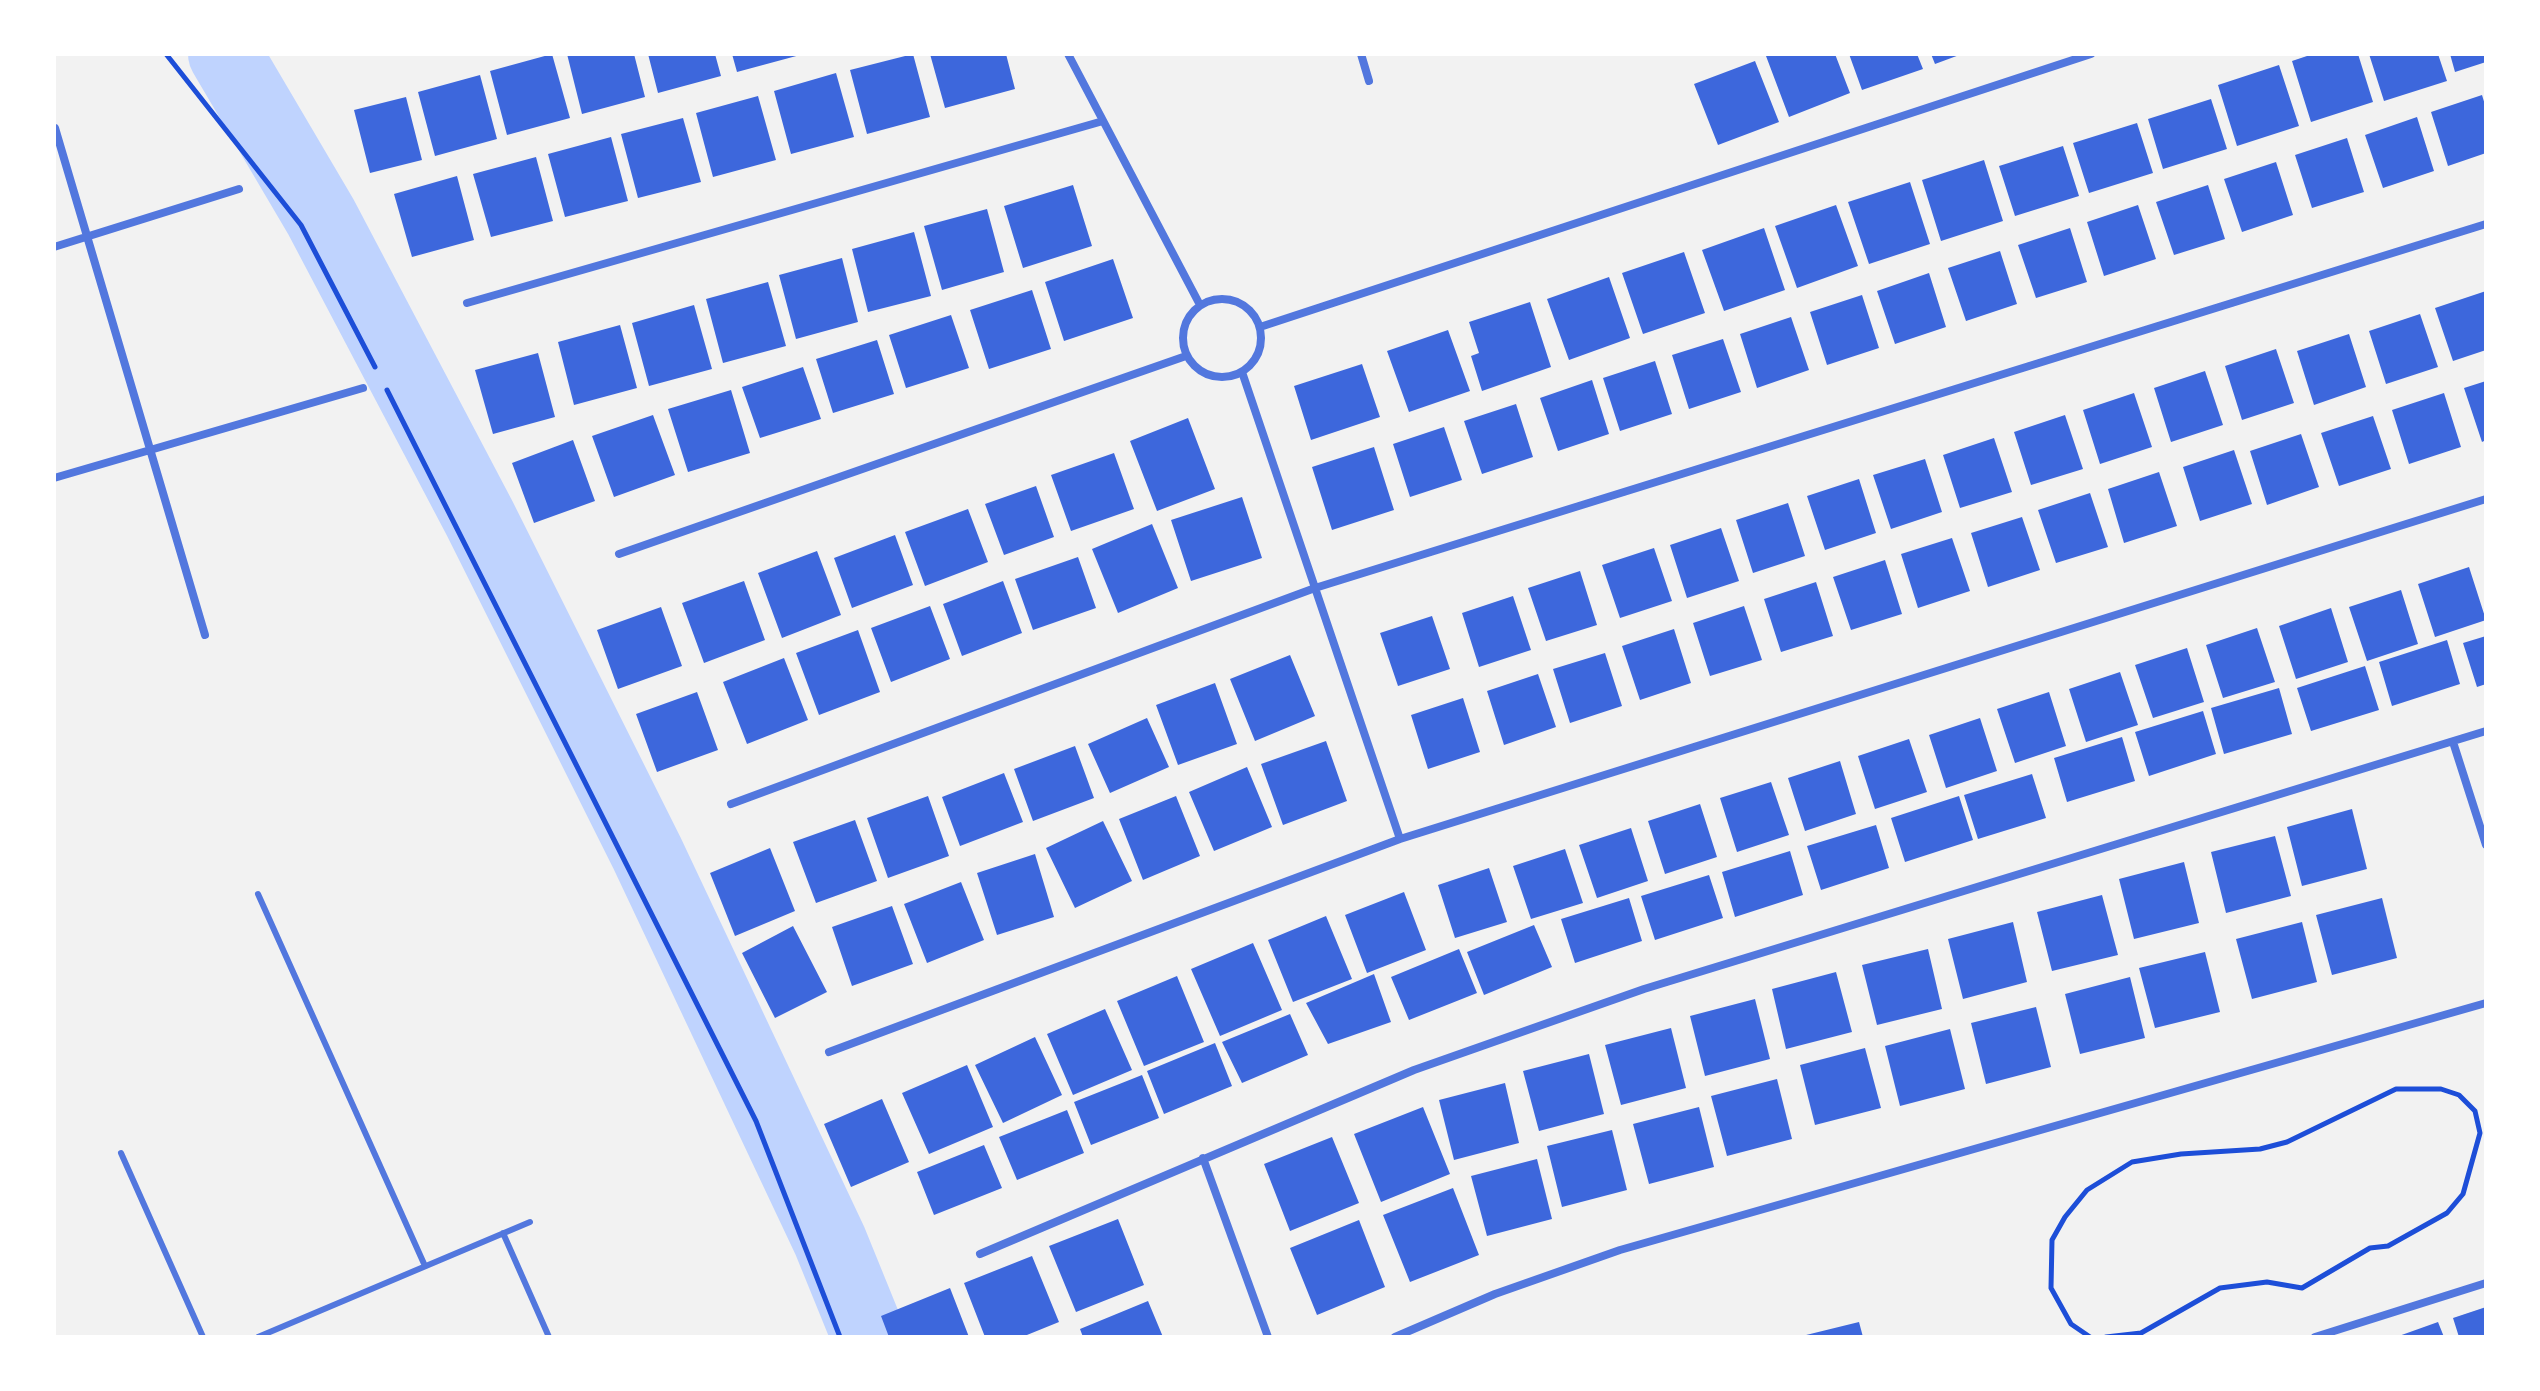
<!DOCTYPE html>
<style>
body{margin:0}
#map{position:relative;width:2540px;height:1391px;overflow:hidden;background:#f2f2f2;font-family:Spectral,serif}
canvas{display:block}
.frame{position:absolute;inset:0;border:56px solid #fff;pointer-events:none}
</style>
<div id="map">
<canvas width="2540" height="1391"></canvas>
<div class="frame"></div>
</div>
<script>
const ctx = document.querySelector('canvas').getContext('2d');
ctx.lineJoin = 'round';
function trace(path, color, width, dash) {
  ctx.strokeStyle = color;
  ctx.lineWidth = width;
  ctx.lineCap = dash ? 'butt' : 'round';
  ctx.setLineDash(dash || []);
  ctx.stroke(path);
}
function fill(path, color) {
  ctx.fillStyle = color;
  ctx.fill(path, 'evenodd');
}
trace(new Path2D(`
 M225,54L321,217L480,519L647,853L830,1241L869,1337`), '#bfd3fe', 74);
fill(new Path2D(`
 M552,54L570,118L507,135L490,71Z
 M567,54H634L645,97L582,114Z
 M648,54H715L721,76L658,93Z
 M732,54H800V55L737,72Z
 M913,54L930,117L867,134L850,70Z
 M930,54H1006L1015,89L945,108Z
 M1772,54H1835L1850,93L1789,117L1766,56Z
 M1849,54H1917L1923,69L1862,90Z
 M1931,54H1962L1935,64Z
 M2313,54H2358L2373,102L2311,122L2292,61Z
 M2369,54H2438L2447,81L2384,101Z
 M2450,54H2486V62L2455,72Z
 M1755,61L1779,122L1718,145L1694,84Z
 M2279,65L2299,126L2237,146L2218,85Z
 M836,73L854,137L791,154L774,91Z
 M480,75L497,139L435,156L418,92Z
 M2482,95L2486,108V153L2448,166L2431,112Z
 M758,96L776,160L713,177L696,113Z
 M406,97L422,160L370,173L354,110Z
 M2211,99L2227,149L2163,169L2148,119Z
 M2417,117L2434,171L2383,188L2365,135Z
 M683,118L701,182L638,198L621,134Z
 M2137,123L2153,173L2089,193L2073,143Z
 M611,137L628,201L565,217L548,154Z
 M2347,138L2364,192L2312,208L2295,155Z
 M2063,146L2079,196L2015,216L1999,166Z
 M536,157L553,221L491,237L473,174Z
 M1984,160L2003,221L1941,241L1922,180Z
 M2276,162L2293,215L2242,232L2224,179Z
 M457,176L474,240L412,257L394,194Z
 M1910,182L1930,244L1869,264L1848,202Z
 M1073,185L1092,246L1023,268L1004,206Z
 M2208,185L2225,239L2174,255L2156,202Z
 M1836,205L1858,266L1797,288L1775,226Z
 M2138,205L2156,259L2104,276L2087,222Z
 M987,209L1004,272L942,290L924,226Z
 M1764,228L1785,290L1724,311L1702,250Z
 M2070,228L2087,282L2036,298L2018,245Z
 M914,232L931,296L868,312L852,249Z
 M2000,251L2017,304L1966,321L1948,268Z
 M1684,252L1705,313L1643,334L1622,273Z
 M842,258L858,322L796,339L779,275Z
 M1113,259L1133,318L1064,341L1045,282Z
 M1929,273L1946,327L1895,344L1877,291Z
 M1609,277L1630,338L1569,360L1547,299Z
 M768,282L786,346L723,363L706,299Z
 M1032,290L1051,349L989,369L970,310Z
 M2486,291V350L2453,361L2435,308Z
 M1862,295L1879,348L1827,365L1810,312Z
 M1530,302L1551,367L1482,391L1471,356L1479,353L1469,322Z
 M694,305L712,369L649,386L632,323Z
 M2420,314L2438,367L2386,384L2369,331Z
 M951,315L969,368L906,388L889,335Z
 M1791,317L1809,370L1757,388L1740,334Z
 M620,325L637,388L574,405L558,342Z
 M1448,330L1470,391L1409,412L1387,351Z
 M2349,334L2366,387L2314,405L2297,351Z
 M1723,339L1741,392L1689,409L1672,355Z
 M877,340L894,394L833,413L816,359Z
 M2276,349L2294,403L2242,420L2225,366Z
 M538,353L555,417L493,434L475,370Z
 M1655,361L1672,414L1620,431L1603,378Z
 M1362,364L1380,417L1311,440L1294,386Z
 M803,367L821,419L760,438L742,387Z
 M2205,371L2223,425L2171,442L2154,388Z
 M1592,380L1609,434L1558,451L1540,398Z
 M2486,381V440L2482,442L2464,388Z
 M731,390L750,453L688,472L668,409Z
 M2134,393L2152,447L2100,464L2083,410Z
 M2444,393L2461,447L2409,464L2392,410Z
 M1516,404L1533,457L1482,474L1464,421Z
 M653,415L675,475L614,497L592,436Z
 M2065,415L2083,469L2031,485L2014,432Z
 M2373,416L2391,469L2339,486L2321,433Z
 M1188,418L1215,489L1157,511L1130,441Z
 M1444,427L1462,480L1410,497L1393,444Z
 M2301,434L2319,487L2267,505L2250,451Z
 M1994,438L2012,492L1960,508L1943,455Z
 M573,440L595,501L534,523L512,463Z
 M1374,447L1394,510L1332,530L1312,467Z
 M2234,450L2252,504L2200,521L2183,467Z
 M1114,453L1134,509L1071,531L1051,475Z
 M1925,459L1942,512L1891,529L1873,475Z
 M2159,472L2177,526L2124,543L2108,489Z
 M1859,479L1876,533L1825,550L1807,496Z
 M1036,486L1054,537L1004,555L985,504Z
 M2090,493L2108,547L2056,563L2038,510Z
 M1242,497L1262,558L1191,581L1171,520Z
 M1788,503L1805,556L1753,573L1736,520Z
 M968,509L988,562L925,586L905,532Z
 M2022,517L2040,570L1988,587L1971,533Z
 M1152,524L1178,588L1118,613L1092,549Z
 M1721,528L1739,581L1687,598L1670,545Z
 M895,535L913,585L852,608L834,558Z
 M1952,538L1970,591L1918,608L1901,554Z
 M1654,548L1672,601L1620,618L1602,565Z
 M817,551L841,615L782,638L758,573Z
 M1078,557L1096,608L1033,630L1015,579Z
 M1885,560L1902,614L1851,630L1833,577Z
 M2469,567L2486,620L2435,637L2418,584Z
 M1580,571L1597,625L1546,641L1528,588Z
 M744,581L765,640L704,663L682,603Z
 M1003,581L1022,633L962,656L943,604Z
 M1816,582L1833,636L1781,652L1764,599Z
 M2401,590L2418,644L2367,661L2349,607Z
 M1513,596L1531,650L1479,667L1462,613Z
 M930,606L950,659L891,682L871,628Z
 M1744,606L1762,660L1710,676L1693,623Z
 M661,607L682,666L618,689L597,630Z
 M2331,608L2348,662L2296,679L2279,626Z
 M1432,616L1450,669L1398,686L1380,633Z
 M2257,628L2275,682L2223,698L2206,645Z
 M1674,629L1691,683L1640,700L1622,646Z
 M858,630L880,692L819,715L796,653Z
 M2486,636V684L2477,687L2463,643Z
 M2447,640L2460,684L2392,706L2379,662Z
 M2187,648L2204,702L2153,718L2135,665Z
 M1605,653L1622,706L1570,723L1553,669Z
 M1290,655L1315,716L1255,741L1230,679Z
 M784,658L808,720L747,744L723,682Z
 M2365,666L2379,710L2311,731L2297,688Z
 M2120,672L2138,725L2086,742L2069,689Z
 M1538,674L1556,727L1504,745L1487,691Z
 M1215,683L1237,744L1178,765L1156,705Z
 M2279,688L2292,734L2224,754L2211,708Z
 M697,692L718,750L657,772L636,714Z
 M2049,692L2066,746L2015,763L1997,709Z
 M1463,698L1480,752L1428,769L1411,715Z
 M2203,711L2216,754L2149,776L2135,732Z
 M1147,718L1169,767L1110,793L1088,744Z
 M1980,718L1997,771L1946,788L1929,735Z
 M2122,737L2135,781L2067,802L2054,758Z
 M1909,739L1927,792L1875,809L1858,756Z
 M1326,741L1347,801L1283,825L1261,764Z
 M1075,746L1094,798L1033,821L1014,769Z
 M1840,761L1856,814L1805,831L1788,778Z
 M1247,767L1272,827L1214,851L1189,792Z
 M1004,773L1023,822L960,846L942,797Z
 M2032,774L2046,818L1978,839L1964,795Z
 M1771,782L1789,835L1737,852L1720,798Z
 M928,796L949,856L888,878L867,818Z
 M1176,796L1200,856L1143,880L1119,819Z
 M1959,796L1973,840L1905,862L1891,818Z
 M1700,804L1717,857L1665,874L1648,821Z
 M2352,809L2367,869L2302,886L2287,827Z
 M855,820L877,881L816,903L793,842Z
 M1103,821L1132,881L1075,908L1046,848Z
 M1876,825L1889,868L1821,890L1807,846Z
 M1631,828L1648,881L1597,898L1579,845Z
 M2275,836L2291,896L2226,913L2211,852Z
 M770,848L795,911L735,936L710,873Z
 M1565,849L1583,903L1531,919L1513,866Z
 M1790,851L1803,895L1735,917L1722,872Z
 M1035,854L1054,917L997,935L977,873Z
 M2184,862L2199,923L2134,939L2119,879Z
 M1489,868L1507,922L1455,938L1438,885Z
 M1709,875L1723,918L1655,940L1641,896Z
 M961,882L984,940L927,963L904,904Z
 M1404,892L1426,950L1367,973L1345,915Z
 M2102,895L2118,955L2052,971L2037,912Z
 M1629,898L1642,941L1575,963L1561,919Z
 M2382,898L2397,958L2332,975L2316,915Z
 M892,906L913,964L852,986L832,927Z
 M1326,916L1352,979L1293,1002L1268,940Z
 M2013,922L2027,982L1963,999L1948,939Z
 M2302,922L2317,982L2252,999L2236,939Z
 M1534,925L1552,967L1484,995L1467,952Z
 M793,926L827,992L775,1018L742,953Z
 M1253,943L1282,1010L1220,1036L1191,969Z
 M1459,949L1477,993L1409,1020L1391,977Z
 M1928,949L1942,1009L1877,1025L1862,965Z
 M2205,952L2220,1012L2155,1028L2139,968Z
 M1836,972L1852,1032L1786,1049L1772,989Z
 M1374,974L1391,1022L1328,1044L1306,1003Z
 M1177,976L1204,1042L1144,1066L1117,1001Z
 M2130,977L2145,1038L2080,1054L2065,994Z
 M1755,999L1770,1059L1705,1076L1690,1016Z
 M2036,1007L2051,1067L1986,1084L1971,1023Z
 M1105,1009L1132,1070L1073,1095L1047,1034Z
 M1290,1014L1308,1055L1242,1083L1222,1042Z
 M1671,1028L1686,1088L1621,1105L1605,1045Z
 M1950,1029L1965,1089L1900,1106L1885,1046Z
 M1035,1037L1062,1095L1003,1123L975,1065Z
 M1215,1043L1232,1086L1164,1114L1147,1071Z
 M1865,1048L1881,1108L1815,1125L1800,1065Z
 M1589,1054L1604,1114L1539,1131L1523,1071Z
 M967,1065L993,1127L929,1154L902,1093Z
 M1142,1075L1159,1118L1091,1145L1074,1102Z
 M1777,1079L1792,1139L1727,1156L1711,1096Z
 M1505,1083L1519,1143L1454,1160L1439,1100Z
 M882,1099L909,1162L851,1187L824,1124Z
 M1423,1107L1450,1174L1381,1202L1354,1134Z
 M1699,1107L1714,1167L1649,1184L1633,1124Z
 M1067,1110L1084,1153L1017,1180L999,1137Z
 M1612,1130L1627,1190L1562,1207L1547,1146Z
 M1332,1137L1359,1203L1290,1231L1264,1164Z
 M984,1145L1002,1188L934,1215L917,1172Z
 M1537,1159L1552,1219L1487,1236L1471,1176Z
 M1453,1188L1479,1255L1410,1282L1383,1215Z
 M1118,1219L1144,1285L1076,1312L1049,1246Z
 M1359,1220L1385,1287L1317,1315L1290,1248Z
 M1032,1256L1059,1322L1022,1337H985L964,1283Z
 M950,1288L969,1337H889L881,1316Z
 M1148,1301L1163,1337H1083L1080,1329Z
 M2486,1307V1337H2459L2453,1318Z
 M1859,1322L1863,1337H1802V1336Z
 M2438,1322L2444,1337H2396Z`), '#3d67dc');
trace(new Path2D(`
 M166,54L301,225L375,367
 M387,390L756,1121L840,1337
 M2090,1337L2071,1324L2051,1288L2052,1240L2065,1217L2087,1190L2132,1162L2181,1154L2260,1149L2287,1142L2396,1089H2441L2459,1095L2475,1111L2480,1133L2463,1194L2447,1213L2388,1246L2370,1248L2302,1288L2267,1282L2220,1288L2141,1333L2106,1337`), '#1d4ed8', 5);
trace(new Path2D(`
 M258,894L425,1266
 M121,1153L203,1337
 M503,1233L549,1337
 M258,1337L530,1222`), '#5277de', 6);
trace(new Path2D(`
 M1068,54L1200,305
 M1361,54L1369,81
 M55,128L205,635
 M54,247L239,189
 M1183 338a39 39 0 1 1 78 0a39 39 0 1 1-78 0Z
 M467,303L1103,121
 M1260,327L2091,54
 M1242,372L1400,839
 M54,478L363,388
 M619,554L1186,356
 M2453,742L2486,845
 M731,804L1315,588L2486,224
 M829,1052L1400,839L2486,499
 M1203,1158L1268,1337
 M980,1254L1414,1070L1644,989L2486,731
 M1395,1337L1495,1294L1620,1250L2486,1003
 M2315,1337L2486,1283`), '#5277de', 8);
</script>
